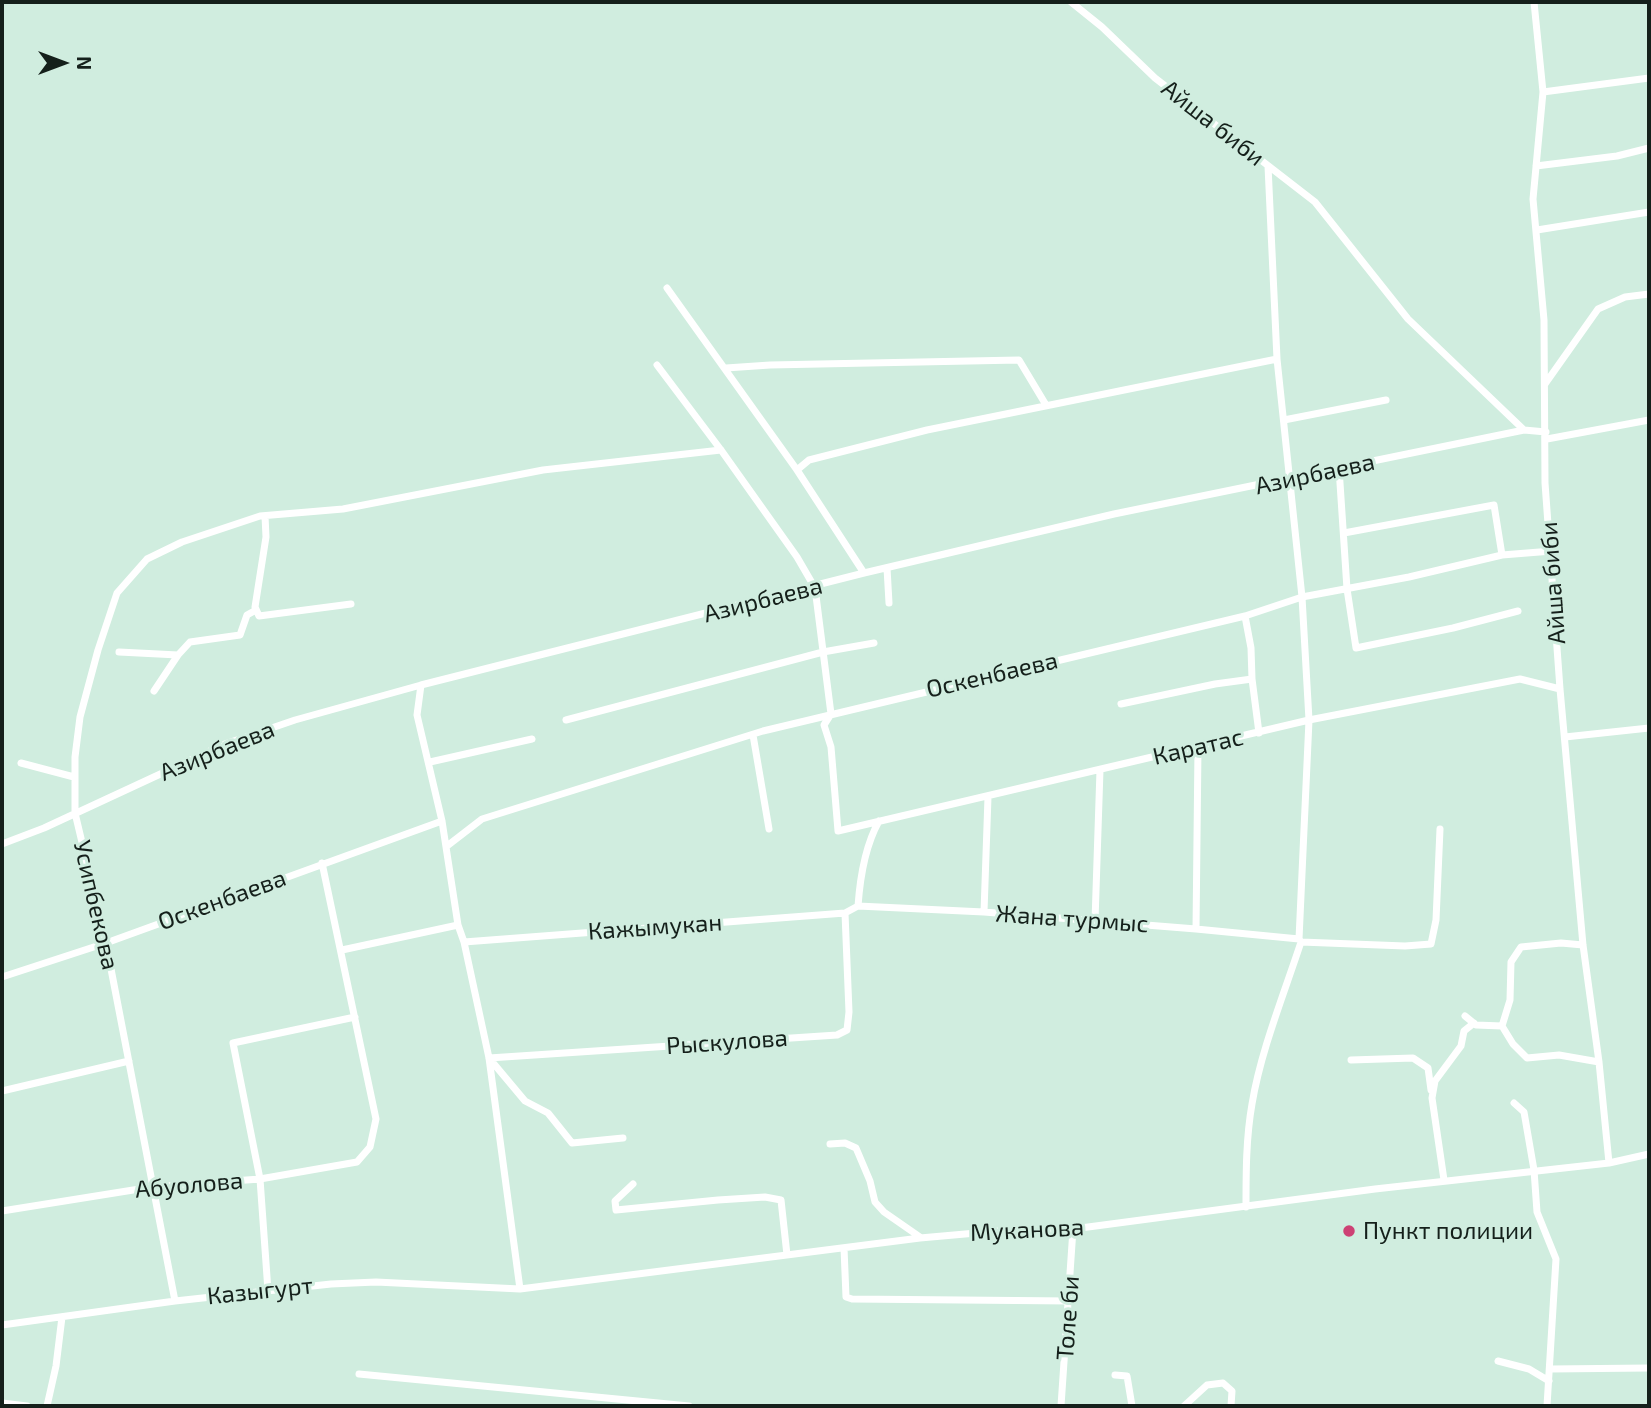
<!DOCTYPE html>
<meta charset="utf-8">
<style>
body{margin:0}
#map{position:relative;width:1651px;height:1408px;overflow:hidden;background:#d0eddf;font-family:"Exo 2",sans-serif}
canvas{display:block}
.frame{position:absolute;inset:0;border:4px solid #15201b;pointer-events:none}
.north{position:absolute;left:28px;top:28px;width:70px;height:70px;-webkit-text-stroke:5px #d0eddf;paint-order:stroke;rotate:90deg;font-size:19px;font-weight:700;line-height:28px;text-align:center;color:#15201b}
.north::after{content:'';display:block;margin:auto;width:24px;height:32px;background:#15201b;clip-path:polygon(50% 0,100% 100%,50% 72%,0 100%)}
</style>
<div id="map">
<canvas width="1651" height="1408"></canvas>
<div class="frame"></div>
<div class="north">N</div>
</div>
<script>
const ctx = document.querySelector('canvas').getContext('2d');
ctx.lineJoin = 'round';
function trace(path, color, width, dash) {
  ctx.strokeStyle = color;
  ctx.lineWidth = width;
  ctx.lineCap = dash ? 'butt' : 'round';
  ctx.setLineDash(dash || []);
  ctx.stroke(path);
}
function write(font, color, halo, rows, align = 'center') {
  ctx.font = font + ' "Exo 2",sans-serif';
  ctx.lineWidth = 6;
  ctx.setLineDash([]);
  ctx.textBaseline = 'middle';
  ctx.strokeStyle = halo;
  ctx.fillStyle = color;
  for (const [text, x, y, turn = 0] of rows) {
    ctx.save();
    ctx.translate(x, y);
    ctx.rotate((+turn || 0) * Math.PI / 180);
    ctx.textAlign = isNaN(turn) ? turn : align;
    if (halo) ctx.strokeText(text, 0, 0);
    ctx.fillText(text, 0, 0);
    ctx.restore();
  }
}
trace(new Path2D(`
 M1071,2L1102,27L1155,78L1315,202L1408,319L1524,430
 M1534,2L1543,92L1533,199L1544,320L1545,483L1560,689L1583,945L1599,1062L1609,1163
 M1543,92L1649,78
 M1536,166L1617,156L1649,148
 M1537,230L1649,212
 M667,288L797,470L864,573
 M657,365L721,450L797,557L815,588L831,714L824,725L831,747L838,831L1309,720L1520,679L1560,689
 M726,368L770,365L1019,360L1046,405
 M1545,384L1598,309L1625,297L1649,294
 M1284,420L1386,400
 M1547,439L1649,420
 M1339,468L1347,589L1356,648L1453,628L1518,611
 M797,470L809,460L927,430L1277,359
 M265,516L266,537L255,607L259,616L351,604
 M1344,533L1494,505L1502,555
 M887,568L889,603
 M1245,616L1251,648L1252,679
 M119,652L178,655L190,642L240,635L247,615L256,610
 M421,685L417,715L442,821L458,925L464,942L489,1058L520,1289
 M154,691L178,655
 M1121,704L1215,684L1252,679L1259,733
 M566,720L823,652L874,643
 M753,735L769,829
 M1565,737L1649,728
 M430,762L532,739
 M21,763L74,777
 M2,844L44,828L225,744L295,720L421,685L864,573L1114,514L1524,430L1546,432
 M447,846L482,819L763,731L1245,616L1302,597L1409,577L1502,555L1552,551
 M858,906C860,878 865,846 879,821
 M984,912L988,797
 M1095,921L1100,770
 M1196,929L1198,748
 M464,942L845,913L858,906L984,912L1196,929L1299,939
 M1301,942L1405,946L1431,944L1436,920L1440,829
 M342,950L458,925
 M2,977L106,943L442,821
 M1465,1016L1476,1025L1502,1026L1510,1000L1511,962L1521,947L1561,943L1583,945
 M1502,1026L1513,1044L1527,1058L1559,1055L1599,1062
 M489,1058L837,1035L847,1030L849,1012L845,913
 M489,1058L525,1101L548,1113L572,1143L623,1138
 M1351,1060L1413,1058L1428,1068L1431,1090
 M2,1091L129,1061
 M1514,1103L1524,1112L1534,1170L1537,1212L1556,1259L1547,1406
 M830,1144L845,1143L856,1148L870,1181L875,1202L884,1212L920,1237
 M1444,1180L1432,1098L1435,1081L1461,1046L1464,1031L1474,1023
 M633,1184L615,1201L616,1210L718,1200L765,1197L781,1200L787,1255
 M1246,1207C1246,1173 1246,1138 1252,1104C1261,1050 1284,994 1301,942L1299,939L1309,720L1302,597L1277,359L1268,166
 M2,1211L152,1187L260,1179L357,1162L370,1147L376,1119L322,863
 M844,1248L846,1297L852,1299L1070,1301
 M268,1291L260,1179L233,1043L355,1017
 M175,1301L106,943L75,813V757L80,717L98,650L117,593L147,559L182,542L260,516L343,509L543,470L721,450
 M2,1325L175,1301L331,1284L376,1282L520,1289L920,1238L1010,1230L1073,1229L1375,1189L1609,1163L1649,1154
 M1498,1361L1529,1369L1549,1381
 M1550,1369L1649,1368
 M359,1374L689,1406
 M1115,1375L1127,1376L1132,1406
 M2,1403L27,1406
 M47,1406L56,1366L62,1317
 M1061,1406L1073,1229
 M1184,1406L1207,1385L1223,1383L1232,1391L1231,1406`), '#fff', 7);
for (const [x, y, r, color] of [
 [1349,1231,7,"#cd4174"]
]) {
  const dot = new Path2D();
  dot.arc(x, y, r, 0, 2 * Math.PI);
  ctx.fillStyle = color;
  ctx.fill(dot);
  trace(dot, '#d0eddf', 2.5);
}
write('24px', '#15201b', '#d0eddf', [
 ["Айша биби",1213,123,38],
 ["Азирбаева",1315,474,-12],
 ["Айша биби",1553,583,-94],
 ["Азирбаева",763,600,-14],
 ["Оскенбаева",992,675,-13],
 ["Каратас",1198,747,-13],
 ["Азирбаева",217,751,-22],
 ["Оскенбаева",222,900,-20],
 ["Усипбекова",96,905,77],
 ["Жана турмыс",1072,919,4],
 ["Кажымукан",655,927,-4],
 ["Рыскулова",727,1042,-4],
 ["Абуолова",189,1185,-5],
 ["Муканова",1027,1230,-3],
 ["Казыгурт",260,1291,-6],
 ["Толе би",1068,1318,-86]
]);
write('24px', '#15201b', '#d0eddf', [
 ["Пункт полиции",1363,1231]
], 'left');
</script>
